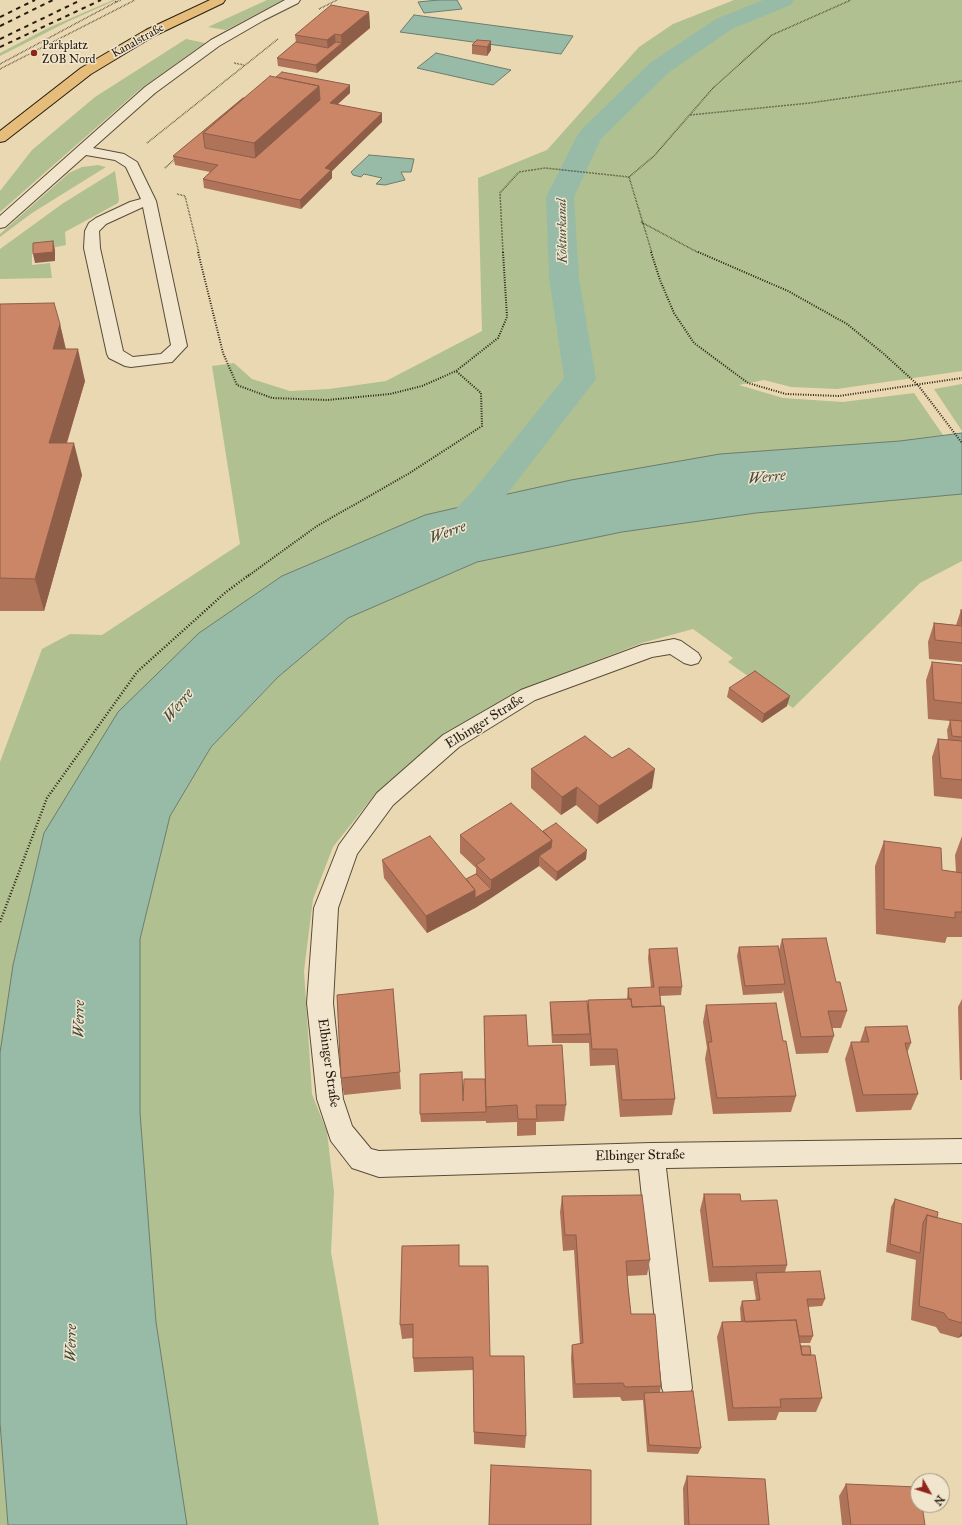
<!DOCTYPE html>
<meta charset="utf-8">
<style>
body{margin:0}
#map{position:relative;width:962px;height:1525px;overflow:hidden;background:#ead8b2;font-family:"IM FELL Great Primer",serif}
canvas{display:block}
.north{position:absolute;left:910px;top:1473px;width:40px;height:40px;box-sizing:border-box;background:#f1e6cd;border:1px solid #a09682;border-radius:50%;rotate:129deg;font-size:11px;font-weight:700;line-height:16px;text-align:center;color:#271d11}
.north::after{content:'';display:block;margin:auto;width:14px;height:18px;background:#8f2418;clip-path:polygon(50% 0,100% 100%,50% 72%,0 100%)}
</style>
<div id="map">
<canvas width="962" height="1525"></canvas>
<div class="north">N</div>
</div>
<script>
const ctx = document.querySelector('canvas').getContext('2d');
ctx.lineJoin = 'round';
function fillPath(path, color) { ctx.fillStyle = color; ctx.fill(path, 'evenodd'); }
const shape = rows => new Path2D(rows.map(r => 'M' + r).join(''));
function trace(path, color, width, dash) { ctx.strokeStyle = color; ctx.lineWidth = width; ctx.lineCap = dash ? 'butt' : 'round'; ctx.setLineDash(dash || []); ctx.stroke(path); }
function label(font, color, halo, rows, align = 'center') {
  ctx.font = font + ' "IM FELL Great Primer",serif'; ctx.lineWidth = 3; ctx.setLineDash([]); ctx.textBaseline = 'middle'; ctx.strokeStyle = halo; ctx.fillStyle = color; for (const [text, x, y, turn = 0] of rows) {
    ctx.save(); ctx.translate(x, y); ctx.rotate((+turn || 0) * Math.PI / 180); ctx.textAlign = isNaN(turn) ? turn : align; if (halo) ctx.strokeText(text, 0, 0); ctx.fillText(text, 0, 0); ctx.restore();
  }
}
const green = shape([
 [113,0,116,0,67,22,0,56,0,53,48,28],
 [267,0,283,0,226,30,208,27],
 [734,0,962,0,962,371,837,389,791,387,764,380,739,385,783,398,843,402,914,393,943,435,900,441,720,454,425,515,282,576,199,633,44,833,13,965,0,1053,0,762,42,649,70,634,102,635,240,544,212,366,234,363,252,379,290,391,329,389,386,381,482,331,478,178,547,150,639,47,673,24],
 [186,39,205,43,139,90,0,212,0,191,32,150,95,97],
 [98,165,106,167,32,213,0,237,0,234,69,173,82,167],
 [115,171,119,199,118,203,65,232,66,245,32,252,32,265,50,263,52,278,0,279,0,249,62,204],
 [962,384,962,431,934,389],
 [962,494,962,561,920,583,793,708,728,662,733,658,693,629,642,643,523,689,445,734,376,793,333,847,313,899,304,971,311,1078,312,1094,327,1132,334,1192,331,1252,379,1525,187,1525,156,1322,140,1113,140,939,170,816,211,747,278,677,348,618,477,562,622,532,756,513],
 [0,1423,8,1525,0,1525]
]);
const water = shape([
 [438,0,457,0,462,9,424,13,418,2,438,0],
 [414,15,573,36,561,54,400,32,414,15],
 [436,53,511,70,493,85,417,68,436,53],
 [369,155,414,159,411,172,401,172,405,180,385,185,376,184,382,178,364,174,361,177,353,175,351,172,369,155],
 [962,433,962,494,756,513,622,532,477,562,348,618,278,677,211,747,170,816,140,939,140,1113,156,1322,187,1525,8,1525,0,1423,0,1053,13,965,44,833,118,712,199,633,282,576,425,515,477,503,485,499,571,480,720,454,900,441,962,433]
]);
const canal = shape([
 [763,0,794,0,791,5,732,29,668,73,601,139,574,197,579,278,596,379,497,507,472,535,459,538,446,535,441,527,446,519,473,491,564,378,549,278,546,197,577,136,581,130,650,63,716,19,763,0]
]);
const pathFar2 = shape([
 [116,2,121,0],
 [319,9,337,0],
 [234,63,244,65],
 [0,64,116,2,115,1],
 [0,69,135,0],
 [690,115,810,103,962,81],
 [147,143,278,39],
 [165,168,176,158],
 [629,177,652,253],
 [177,194,185,196,199,253],
 [641,222,699,253],
 [503,253,500,193,519,172,545,168,629,177,654,156,713,88,772,35,851,0]
]);
const pathFar1 = shape([
 [198,252,223,353,237,385,272,398,327,400,390,394,422,386,456,371,498,338,507,317,503,252],
 [651,252,660,280,674,313,694,343,748,383,786,394,839,396,962,378],
 [698,252,788,291,847,324,884,354,918,385,962,443],
 [248,576,317,526,408,474,482,426,481,393,456,371]
]);
const path = shape([
 [0,922,47,798,137,672,226,592,249,575]
]);
const minor = shape([
 [285,0,300,0,298,3,264,20,219,46,155,93,93,148,124,154,137,162,156,201,187,346,172,362,131,367,125,366,109,358,107,354,84,248,85,231,89,223,96,218,130,202,141,199,126,167,115,160,86,155,5,227,0,228,0,216,145,87,211,40,285,0],
 [143,207,171,345,161,354,133,357,123,351,100,248,99,231,106,224,143,207],
 [674,639,681,641,698,653,701,658,698,663,691,665,684,663,670,654,652,657,535,700,459,747,393,805,357,854,338,908,333,1003,343,1099,352,1126,371,1149,379,1151,651,1143,962,1139,962,1163,666,1168,692,1388,688,1399,677,1403,666,1399,662,1388,639,1169,379,1177,352,1168,331,1141,317,1099,307,1003,314,908,339,845,377,793,443,735,521,690,642,645,674,639]
]);
const major = shape([
 [210,0,225,0,223,3,154,36,91,74,5,141,0,142,0,131,81,68,146,30,210,0]
]);
const rail = shape([
 [0,17,35,0],
 [0,26,53,0],
 [0,39,81,0],
 [0,47,101,0]
]);
const wall = shape([
 [369,12,370,28,317,73,278,66,277,58,296,42,295,35],
 [477,40,491,50,487,56,472,54,472,45],
 [350,93,338,104,382,122,332,171,332,178,301,209,204,188,203,179,210,172,175,165,173,156,243,98],
 [0,304,60,324,66,349,85,381,67,443,82,475,44,611,0,611],
 [961,610,962,610,962,662,929,659,928,642,934,623,956,625],
 [932,662,962,665,962,799,934,796,932,757,938,739,948,740,947,730,950,721,928,719,926,680],
 [729,688,787,706,762,723,727,697],
 [612,758,652,788,597,824,576,805,561,815,531,788,531,769],
 [543,831,586,859,556,881,539,866,491,898,475,908,427,933,384,878,382,860,466,879,476,874,476,868,460,853,460,835],
 [962,836,962,937,947,937,945,943,876,934,875,866,884,841,942,870,956,872,955,855],
 [782,939,836,982,847,1011,841,1028,832,1028,834,1036,828,1053,796,1054,783,990,782,993,743,995,737,956,739,947,779,950],
 [649,949,682,987,681,995,660,996,675,1099,672,1115,620,1117,615,1065,590,1066,589,1043,552,1043,550,1011,550,1002,588,1009,588,1000,627,999,628,988,651,988,648,958],
 [393,989,401,1089,344,1095,341,1078],
 [962,999,962,1080,960,1080,958,1007],
 [706,1005,783,1041,796,1096,791,1112,713,1114,705,1059,707,1048,703,1022],
 [484,1016,528,1046,566,1105,564,1121,536,1122,536,1135,517,1136,517,1122,486,1123,486,1121,421,1122,420,1114,463,1101,485,1079],
 [865,1027,911,1043,907,1053,918,1094,911,1110,856,1112,845,1059,851,1042,860,1042],
 [704,1194,741,1201,787,1265,785,1272,825,1299,822,1306,808,1307,813,1336,810,1343,800,1343,801,1346,811,1355,822,1398,816,1412,779,1412,776,1420,728,1421,717,1337,722,1322,741,1322,740,1308,742,1301,756,1300,753,1281,709,1282,700,1210],
 [562,1196,650,1260,647,1275,627,1276,631,1314,661,1386,660,1392,701,1448,698,1454,647,1452,643,1400,622,1401,620,1397,573,1398,571,1358,572,1345,580,1344,574,1250,563,1251,560,1212],
 [895,1199,937,1218,962,1224,962,1336,958,1338,940,1333,936,1327,911,1320,916,1259,916,1260,886,1252,891,1207],
 [459,1266,490,1356,526,1436,525,1448,474,1444,473,1370,414,1372,413,1358,413,1338,402,1339,400,1325],
 [687,1476,769,1525,684,1525,683,1488],
 [846,1484,925,1525,842,1525,839,1496]
]);
const shadedWall = shape([
 [369,12,370,28,342,51,341,35],
 [335,34,336,48,342,43,342,51,317,73,316,65,328,54,327,40],
 [491,41,491,50,487,56,487,47],
 [350,85,350,93,330,111,330,103],
 [319,86,320,109,256,167,254,143],
 [382,113,382,122,332,171,332,178,301,209,300,200,325,168],
 [53,241,55,250,55,261,35,263,33,254],
 [60,324,67,356,53,349],
 [78,349,85,381,57,475,49,443],
 [74,443,82,475,44,611,35,579],
 [790,696,787,706,762,723,764,714],
 [655,769,652,788,597,824,599,806],
 [577,787,576,805,561,815,562,797],
 [552,840,550,858,539,856,539,866,491,898,491,880],
 [587,850,586,859,556,881,557,872],
 [491,889,491,898,475,908,427,933,426,916,475,890],
 [962,1332,962,1336,958,1338]
]);
const building = shape([
 [331,5,369,12,341,35,335,34,327,40,295,35,331,5],
 [477,40,491,41,487,47,472,45,477,40],
 [296,42,328,48,336,42,342,43,316,65,277,58,296,42],
 [282,72,350,85,330,103,382,113,325,168,331,170,300,200,203,179,218,165,173,156,243,98,244,98,203,133,205,148,255,158,320,100,319,86,276,77,282,72],
 [270,76,319,86,254,143,203,133,270,76],
 [53,241,53,252,33,254,33,243,53,241],
 [54,303,60,324,53,349,78,349,49,443,74,443,35,579,0,578,0,304,54,303],
 [961,610,962,610,962,625,961,610],
 [934,623,962,626,962,643,935,640,934,623],
 [932,662,962,665,962,703,934,700,932,662],
 [755,671,790,696,764,714,729,688,755,671],
 [950,720,962,721,962,737,952,736,950,720],
 [585,736,612,758,629,748,655,769,599,806,577,787,562,797,531,769,585,736],
 [938,739,962,741,962,780,941,778,938,739],
 [511,803,552,840,491,880,476,865,485,859,460,835,511,803],
 [556,823,587,850,557,872,539,856,551,848,552,840,543,831,556,823],
 [430,836,475,890,426,916,382,860,430,836],
 [884,841,941,848,942,870,962,873,962,912,955,912,955,918,884,909,884,841],
 [476,874,491,889,475,898,475,890,466,879,476,874],
 [826,938,836,982,840,982,847,1011,828,1011,834,1036,801,1037,782,939,826,938],
 [778,946,785,984,745,986,739,947,778,946],
 [677,948,682,987,659,987,661,1006,632,1007,631,999,629,999,628,988,654,987,649,949,677,948],
 [393,989,400,1072,341,1078,337,995,393,989],
 [631,999,632,1007,664,1006,675,1099,622,1100,617,1049,592,1049,588,1000,631,999],
 [587,1001,590,1034,553,1035,550,1002,587,1001],
 [776,1003,783,1041,786,1041,796,1096,717,1098,708,1042,712,1042,706,1005,776,1003],
 [526,1015,528,1046,562,1045,566,1105,536,1105,537,1119,518,1119,517,1105,486,1107,484,1016,526,1015],
 [907,1026,911,1043,905,1043,918,1094,863,1095,851,1042,869,1042,865,1027,907,1026],
 [462,1072,463,1101,464,1079,485,1079,486,1112,420,1114,420,1074,462,1072],
 [704,1194,740,1194,741,1201,777,1200,787,1265,713,1267,704,1194],
 [642,1195,650,1260,626,1261,628,1287,631,1314,655,1314,661,1386,625,1387,623,1383,575,1384,572,1345,583,1343,576,1235,565,1235,562,1196,642,1195],
 [895,1199,938,1212,937,1218,927,1215,923,1223,920,1253,890,1244,895,1199],
 [927,1215,962,1224,962,1323,948,1319,944,1313,919,1306,927,1215],
 [459,1245,459,1266,488,1266,490,1356,524,1356,526,1436,474,1432,473,1357,413,1358,413,1324,400,1325,402,1246,459,1245],
 [820,1271,825,1299,807,1299,813,1336,799,1336,796,1320,745,1322,742,1301,760,1300,756,1273,820,1271],
 [796,1320,802,1355,815,1355,822,1398,780,1399,781,1407,733,1408,722,1322,796,1320],
 [801,1346,810,1346,811,1355,802,1355,801,1346],
 [693,1391,701,1448,649,1445,644,1393,693,1391],
 [491,1465,591,1470,591,1525,489,1525,491,1465],
 [687,1476,765,1479,769,1525,689,1525,687,1476],
 [846,1484,918,1487,918,1505,922,1505,925,1525,851,1525,846,1484]
]);
const markers = [
 [34,53,4,"#8f2418"]
];
const farStreetnames = [
 ["Kanalstraße",138,41,-29]
];
const farPoinames = [
 ["Parkplatz",42,46],
 ["ZOB Nord",42,60]
];
const farWaternames = [
 ["Kokturkanal",563,231,-91]
];
const streetNames = [
 ["Elbinger Straße",485,722,-32],
 ["Elbinger Straße",328,1063,82],
 ["Elbinger Straße",640,1156,-1]
];
const waterNames = [
 ["Werre",767,478,-6],
 ["Werre",448,533,-20],
 ["Werre",179,706,-51],
 ["Werre",80,1019,-89],
 ["Werre",72,1343,-89]
];
fillPath(green, '#b1c090');
fillPath(water, '#98bba8');
trace(water, '#6b7c6c', 1);
fillPath(canal, '#98bba8');
trace(minor, '#584c39', 2);
trace(major, '#271d11', 2);
trace(pathFar2, '#271d11', 1.5, [0.5, 1]);
trace(pathFar1, '#271d11', 2, [1, 1.5]);
trace(path, '#271d11', 2.5, [1, 2]);
fillPath(minor, '#f1e6cd');
fillPath(major, '#e5bc79');
trace(rail, '#271d11', 2, [4.5, 4.5]);
fillPath(wall, '#af7359');
fillPath(shadedWall, '#8e5e49');
fillPath(building, '#cb8668');
trace(building, '#8e5e49', 1);
for (const [x, y, r, color] of markers) { const dot = new Path2D(); dot.arc(x, y, r, 0, 2 * Math.PI); ctx.fillStyle = color; ctx.fill(dot); trace(dot, '#f1e6cd', 1.5); }
label('12px', '#271d11', '#f1e6cd', farStreetnames);
label('12px', '#271d11', '#f1e6cd', farPoinames, 'left');
label('italic 13px', '#494c3e', '#f1e6cd', farWaternames);
label('14px', '#271d11', '#f1e6cd', streetNames);
label('italic 15px', '#494c3e', '#f1e6cd', waterNames);
</script>
